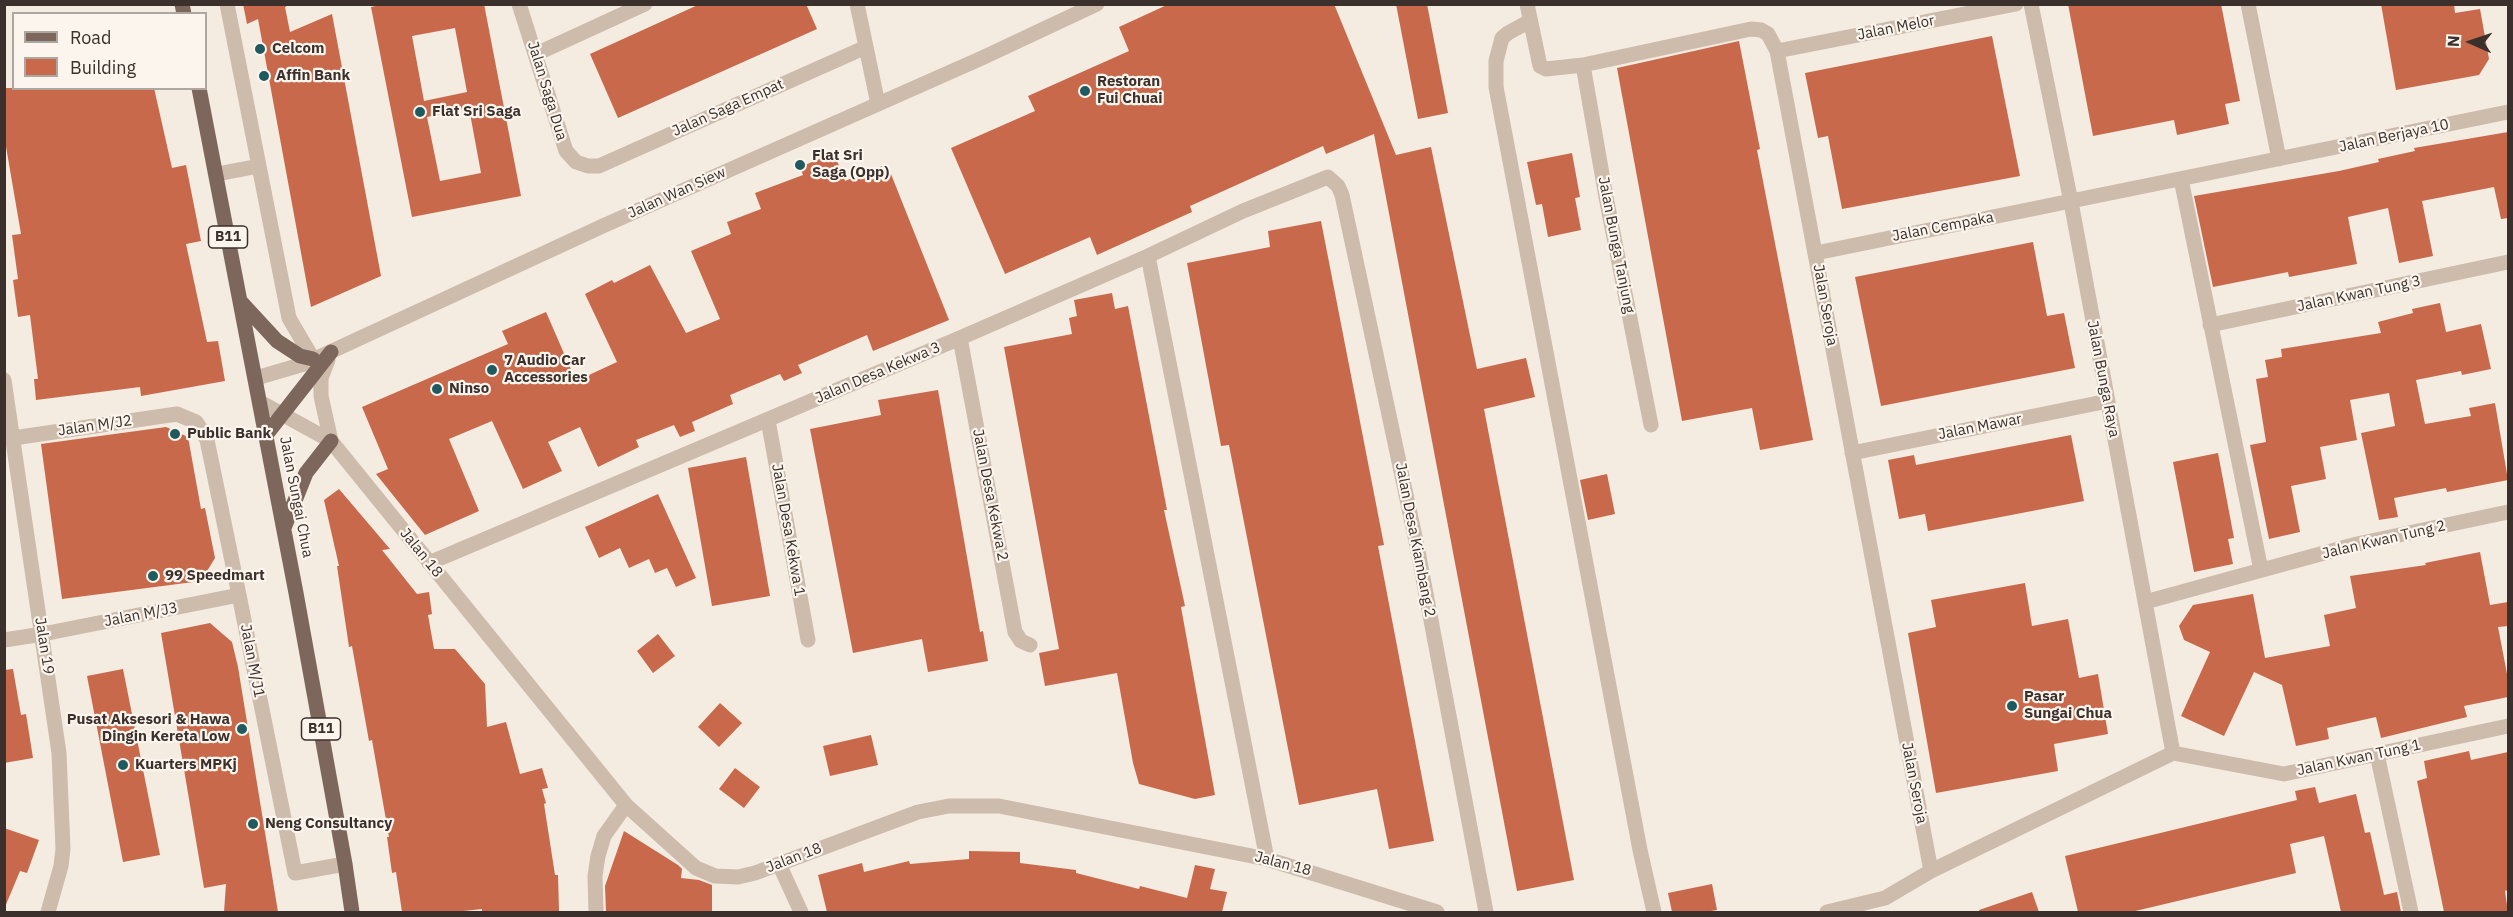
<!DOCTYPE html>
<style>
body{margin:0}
#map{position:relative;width:2513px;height:917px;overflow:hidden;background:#f4ebe1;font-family:"IBM Plex Sans",sans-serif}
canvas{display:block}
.frame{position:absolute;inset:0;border:6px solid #3b302b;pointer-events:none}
.legend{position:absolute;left:12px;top:12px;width:195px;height:78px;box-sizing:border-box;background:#fbf5ee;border:2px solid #aea6a0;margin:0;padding:8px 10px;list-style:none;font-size:18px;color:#3b302b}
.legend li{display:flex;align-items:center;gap:12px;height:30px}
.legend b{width:30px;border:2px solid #aea6a0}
.north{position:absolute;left:2441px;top:12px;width:60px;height:60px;-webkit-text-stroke:4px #fbf5ee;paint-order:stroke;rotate:273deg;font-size:16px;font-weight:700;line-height:24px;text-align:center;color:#3b302b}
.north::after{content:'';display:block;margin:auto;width:21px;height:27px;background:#3b302b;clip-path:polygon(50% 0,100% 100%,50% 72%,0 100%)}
</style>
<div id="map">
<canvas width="2513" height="917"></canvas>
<div class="frame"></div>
<ul class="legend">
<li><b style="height:8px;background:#7d675c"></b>Road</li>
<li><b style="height:16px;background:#c8694b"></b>Building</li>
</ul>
<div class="north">N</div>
</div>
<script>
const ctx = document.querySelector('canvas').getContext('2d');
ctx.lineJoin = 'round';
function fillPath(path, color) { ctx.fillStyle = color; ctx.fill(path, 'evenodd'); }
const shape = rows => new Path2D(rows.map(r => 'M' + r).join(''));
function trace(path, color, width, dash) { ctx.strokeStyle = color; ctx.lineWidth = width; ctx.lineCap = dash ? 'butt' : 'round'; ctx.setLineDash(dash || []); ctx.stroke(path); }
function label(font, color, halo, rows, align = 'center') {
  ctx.font = font + ' "IBM Plex Sans",sans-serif'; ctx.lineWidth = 4.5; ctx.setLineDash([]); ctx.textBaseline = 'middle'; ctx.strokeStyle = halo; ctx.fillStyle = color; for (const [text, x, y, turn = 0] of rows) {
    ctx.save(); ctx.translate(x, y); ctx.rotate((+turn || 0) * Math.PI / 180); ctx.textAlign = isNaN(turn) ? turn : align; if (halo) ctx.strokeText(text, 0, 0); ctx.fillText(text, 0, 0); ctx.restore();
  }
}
const building = shape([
 [243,4,291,4,285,7,290,32,332,14,381,276,311,307,258,19,247,24],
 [385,4,484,4,521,196,412,217,371,7],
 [455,28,467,92,424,101,412,36],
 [469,108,481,173,440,181,427,117],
 [700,4,806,4,817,29,618,118,590,54],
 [1169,4,1334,4,1396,155,1431,147,1477,369,1526,358,1535,397,1484,409,1574,880,1517,891,1374,134,1326,154,1323,146,1190,206,1192,212,1097,255,1090,237,1005,274,951,148,1035,111,1028,96,1129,51,1119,27],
 [1396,4,1427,4,1448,113,1418,119],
 [2068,4,2221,4,2240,101,2225,104,2229,124,2177,135,2174,120,2093,136],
 [2381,4,2454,4,2455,13,2480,9,2489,59,2479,75,2396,90],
 [1992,36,2020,176,1842,209,1828,136,1818,138,1805,73],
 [1739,41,1760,149,1757,150,1813,440,1760,450,1752,408,1682,421,1617,68],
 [4,88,154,88,172,168,186,165,201,241,186,244,207,342,218,341,225,381,141,396,140,387,36,400,34,379,38,379,30,315,18,317,13,280,18,279,12,235,21,234,4,135],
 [2508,132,2508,218,2501,219,2494,187,2422,201,2433,256,2399,263,2388,208,2348,217,2357,264,2289,277,2288,272,2213,287,2194,196,2339,171,2379,162,2378,159,2415,151,2414,148],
 [834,153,845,181,887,164,949,320,873,351,867,335,798,365,802,373,784,381,780,374,730,395,733,404,692,422,695,431,680,437,674,425,636,440,639,447,598,467,580,427,548,442,562,471,523,489,492,421,449,439,479,511,425,535,376,474,388,469,362,407,508,344,502,331,546,312,576,381,617,362,585,294,612,280,614,283,650,265,686,333,720,319,691,251,731,234,727,222,761,209,755,193,803,175,800,167],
 [1572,153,1580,197,1575,198,1581,230,1548,237,1542,204,1536,205,1527,162],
 [1321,221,1384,545,1378,546,1434,841,1389,849,1377,789,1299,805,1229,445,1221,446,1187,263,1270,247,1268,231],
 [2033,242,2047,316,2064,313,2075,368,1881,406,1855,277],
 [1112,293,1115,309,1128,306,1167,510,1164,510,1185,606,1181,607,1215,795,1195,799,1139,784,1133,763,1117,673,1045,686,1039,653,1059,649,1004,347,1072,334,1069,318,1077,316,1074,300],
 [2440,303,2446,332,2481,324,2491,369,2462,375,2461,371,2416,380,2425,424,2471,416,2469,408,2495,403,2508,480,2447,492,2446,488,2394,498,2398,517,2379,520,2361,433,2395,426,2389,393,2350,400,2357,440,2320,447,2326,479,2291,486,2300,532,2269,539,2250,445,2266,442,2256,379,2268,377,2265,360,2282,357,2281,349,2381,333,2378,322,2413,313,2412,309],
 [938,390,980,632,983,631,988,661,928,672,922,639,853,653,810,429,881,415,878,400],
 [166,427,188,437,201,509,205,508,215,558,201,581,62,599,41,444],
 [2071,435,2084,501,1928,531,1925,514,1899,519,1888,460,1914,455,1916,465],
 [2218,453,2234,538,2228,539,2233,564,2194,572,2173,462],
 [746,457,770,596,712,606,688,468],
 [1607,474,1615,514,1588,520,1580,480],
 [339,489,390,549,382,550,417,594,429,592,432,614,428,615,434,649,455,649,485,684,487,727,506,722,520,774,542,768,548,788,542,789,546,803,544,804,555,875,558,875,559,911,482,912,482,909,454,912,402,912,396,872,392,873,387,837,389,837,372,740,369,741,352,646,349,647,337,566,339,566,324,500],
 [658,494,696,578,676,587,667,568,655,573,649,559,629,568,620,548,599,558,585,527],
 [2480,552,2490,605,2508,602,2508,626,2498,627,2508,679,2508,697,2464,706,2467,717,2381,738,2376,717,2327,728,2329,739,2296,746,2282,685,2254,672,2224,736,2181,716,2210,652,2184,640,2179,626,2193,605,2253,594,2265,658,2330,646,2324,615,2356,608,2350,576,2426,565,2425,563],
 [2025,583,2032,626,2068,619,2079,678,2098,674,2108,734,2054,744,2058,771,1936,793,1908,633,1936,627,1931,600],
 [210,623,232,642,238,667,278,912,224,912,226,884,204,888,161,633],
 [658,634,675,656,653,673,637,651],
 [13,669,21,715,26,714,33,758,4,763,4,670],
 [123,669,160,855,123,862,87,676],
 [720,703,742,723,719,747,698,727],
 [871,735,878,765,830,776,823,746],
 [2469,751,2471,760,2508,752,2508,890,2505,891,2508,912,2444,912,2417,781,2427,778,2424,761],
 [735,768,760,787,744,808,719,789],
 [2315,787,2319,803,2356,794,2365,833,2370,832,2384,895,2397,892,2401,912,2341,912,2324,836,2290,844,2296,873,2131,912,2078,912,2065,856,2297,800,2295,791],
 [4,828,39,840,27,873,20,871,5,907],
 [624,831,678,865,682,869,681,878,699,880,712,885,712,912,606,912,605,886],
 [969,851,1020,852,1020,863,1076,870,1076,873,1139,889,1140,886,1187,898,1195,865,1215,869,1210,889,1227,892,1222,912,827,912,818,875,862,863,864,872,909,861,910,864,969,859],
 [1712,884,1717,910,1705,912,1672,912,1668,893],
 [2032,892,2039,912,1979,912,1979,910]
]);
const minor = shape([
 [227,4,289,318,313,359],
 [519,4,566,151,576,162,588,166,599,166,866,47],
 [857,4,878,104],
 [1527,4,1540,66,1546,69,1583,65,1751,29,1761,30,1768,34,1777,51,1931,871],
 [2031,4,2071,202,2173,753],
 [2248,4,2279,159],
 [1530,21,1508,33,1502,38,1496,61,1496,87,1640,850,1654,912],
 [1777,51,2016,4],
 [536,54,645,4],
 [1583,65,1606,197,1651,425],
 [217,174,259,166],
 [2181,179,2261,570],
 [1816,253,2508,112],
 [1148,256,1267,859],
 [2210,325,2508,262],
 [960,338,1015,632,1021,641,1030,645],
 [328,360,321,378,321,396,331,441],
 [4,380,59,753,63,849,61,866,48,912],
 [260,402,331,441,626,805,696,868,715,876,738,877,755,873,918,812,949,806,999,806,1267,859,1437,912],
 [768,420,808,640],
 [13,438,177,414,196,422,202,431,207,440,239,595,295,873,345,864],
 [1852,453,2108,401],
 [429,563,960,338,1148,256,1243,211,1328,177,1338,186,1342,195,1417,546,1486,912],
 [2145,602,2357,544,2508,512],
 [4,640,43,634,239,595],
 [2173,753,2284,774,2508,726],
 [2377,754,2411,912],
 [779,864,801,912],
 [596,912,595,876,598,856,604,836,626,805],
 [1827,912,1885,898,1931,871,2173,753]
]);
const tertiary = shape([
 [256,378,304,364,605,225,982,58,1097,4]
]);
const primary = shape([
 [182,4,184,14],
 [199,88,296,593,345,864,352,912],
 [241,302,277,341,300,356,313,359],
 [266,435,331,352],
 [284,528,306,473,331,441]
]);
const markers = [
 [260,49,6,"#1f5a5e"],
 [264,76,6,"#1f5a5e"],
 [1085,91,6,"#1f5a5e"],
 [420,112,6,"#1f5a5e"],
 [800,165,6,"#1f5a5e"],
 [492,370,6,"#1f5a5e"],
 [437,389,6,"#1f5a5e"],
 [175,434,6,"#1f5a5e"],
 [153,576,6,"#1f5a5e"],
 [2012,706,6,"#1f5a5e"],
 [242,729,6,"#1f5a5e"],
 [123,765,6,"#1f5a5e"],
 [253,824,6,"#1f5a5e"]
];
const shields = [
 [228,237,39],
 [321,729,39]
];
const shieldNames = [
 ["B11",228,237],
 ["B11",321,729]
];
const streetNames = [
 ["Jalan Melor",1896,28,-11],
 ["Jalan Saga Dua",547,91,73],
 ["Jalan Saga Empat",728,108,-24],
 ["Jalan Berjaya 10",2394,136,-12],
 ["Jalan Wan Siew",677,193,-24],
 ["Jalan Cempaka",1943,227,-11],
 ["Jalan Bunga Tanjung",1616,245,79],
 ["Jalan Kwan Tung 3",2359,294,-12],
 ["Jalan Seroja",1825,305,80],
 ["Jalan Desa Kekwa 3",878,373,-23],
 ["Jalan Bunga Raya",2103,379,79],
 ["Jalan M/J2",95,426,-8],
 ["Jalan Mawar",1980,427,-11],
 ["Jalan Desa Kekwa 2",990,495,79],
 ["Jalan Sungai Chua",296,497,79],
 ["Jalan Desa Kekwa 1",788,530,80],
 ["Jalan Desa Kiambang 2",1415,540,79],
 ["Jalan Kwan Tung 2",2384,540,-13],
 ["Jalan 18",421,553,51],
 ["Jalan M/J3",141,615,-11],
 ["Jalan 19",44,646,81],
 ["Jalan M/J1",252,661,79],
 ["Jalan Kwan Tung 1",2359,758,-12],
 ["Jalan Seroja",1914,783,79],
 ["Jalan 18",794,858,-21],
 ["Jalan 18",1283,864,15]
];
const poiNames = [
 ["Celcom",272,49],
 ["Affin Bank",276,76],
 ["Restoran",1097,82],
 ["Fui Chuai",1097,99],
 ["Flat Sri Saga",432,112],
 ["Flat Sri",812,156],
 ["Saga (Opp)",812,173],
 ["7 Audio Car",504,361],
 ["Accessories",504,378],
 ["Ninso",449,389],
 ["Public Bank",187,434],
 ["99 Speedmart",165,576],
 ["Pasar",2024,697],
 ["Sungai Chua",2024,714],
 ["Pusat Aksesori & Hawa",230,720,"right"],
 ["Dingin Kereta Low",230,737,"right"],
 ["Kuarters MPKj",135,765],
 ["Neng Consultancy",265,824]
];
fillPath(building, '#c8694b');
trace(minor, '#cdbbac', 15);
trace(tertiary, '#cdbbac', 15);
trace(primary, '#7d675c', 15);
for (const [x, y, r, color] of markers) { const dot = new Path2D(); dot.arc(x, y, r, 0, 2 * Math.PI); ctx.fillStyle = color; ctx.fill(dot); trace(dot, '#fbf5ee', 2); }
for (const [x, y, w] of shields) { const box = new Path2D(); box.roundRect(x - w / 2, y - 11, w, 22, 4.5); ctx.fillStyle = '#fbf5ee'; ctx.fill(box); trace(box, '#3b302b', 1.5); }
label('bold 14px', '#3b302b', null, shieldNames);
label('15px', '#3b302b', '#fbf5ee', streetNames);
label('bold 15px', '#3b302b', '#fbf5ee', poiNames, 'left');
</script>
